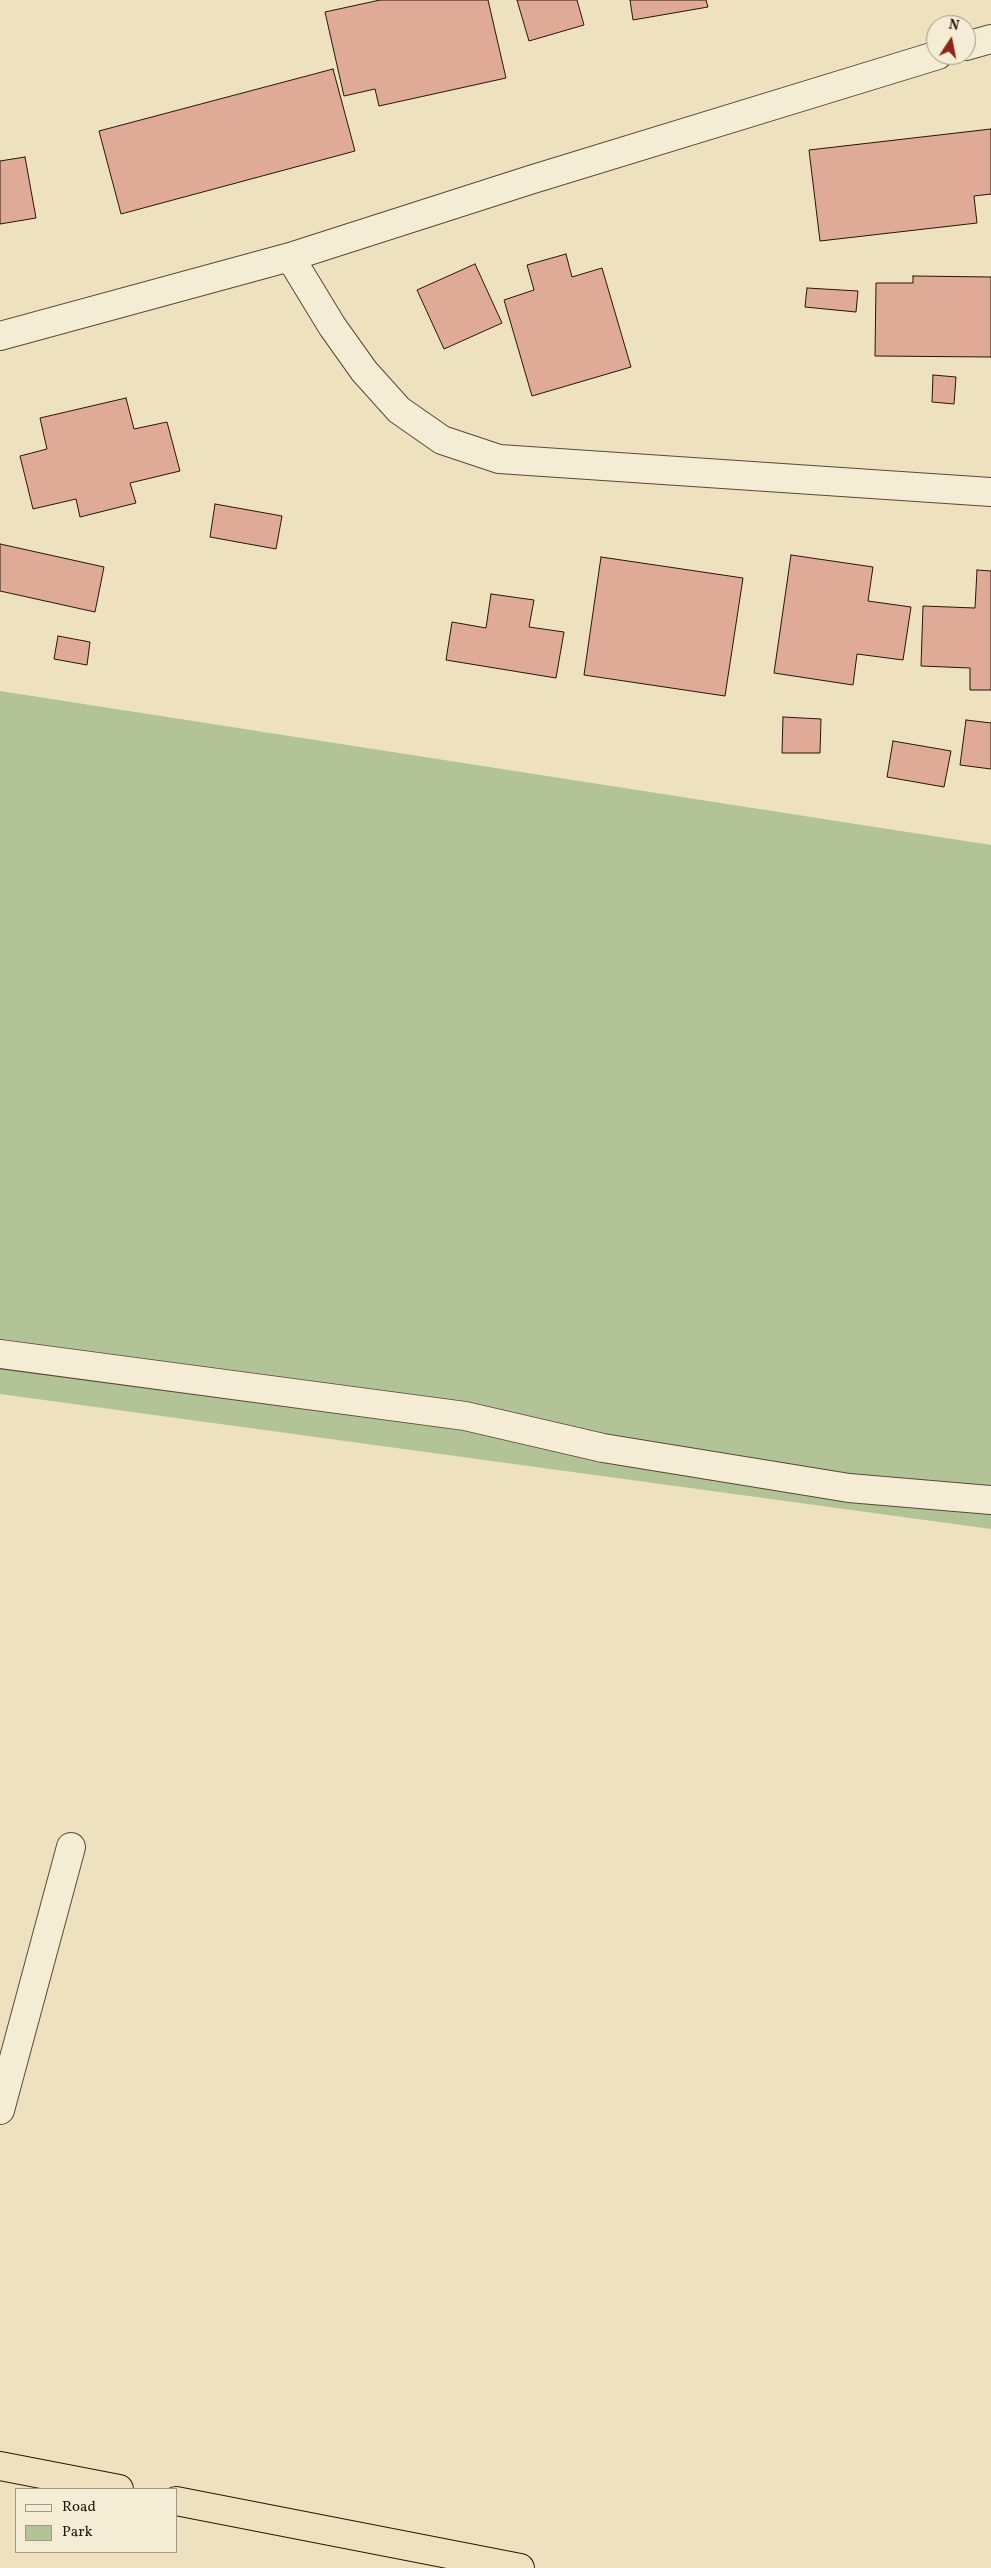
<!DOCTYPE html>
<style>
body{margin:0}
#map{position:relative;width:991px;height:2568px;overflow:hidden;background:#eee2be;font-family:Vollkorn,serif}
canvas{display:block}
.legend{position:absolute;left:15px;top:2488px;width:162px;height:65px;box-sizing:border-box;background:#f4ecd5;border:1px solid #a29684;margin:0;padding:6px 9px;list-style:none;font-size:15px;color:#27150b}
.legend li{display:flex;align-items:center;gap:10px;height:25px}
.legend b{width:25px;border:1px solid #a29684}
.north{position:absolute;left:926px;top:15px;width:50px;height:50px;box-sizing:border-box;background:#f4ecd5;border:1px solid #a29684;border-radius:50%;rotate:11deg;font-size:14px;font-weight:700;line-height:20px;text-align:center;color:#27150b}
.north::after{content:'';display:block;margin:auto;width:18px;height:22px;background:#8f2418;clip-path:polygon(50% 0,100% 100%,50% 72%,0 100%)}
</style>
<div id="map">
<canvas width="991" height="2568"></canvas>
<ul class="legend">
<li><b style="height:6px;background:#f4ecd5"></b>Road</li>
<li><b style="height:14px;background:#b2c496"></b>Park</li>
</ul>
<div class="north">N</div>
</div>
<script>
const ctx = document.querySelector('canvas').getContext('2d');
ctx.lineJoin = 'round';
function fillPath(path, color) { ctx.fillStyle = color; ctx.fill(path, 'evenodd'); }
const shape = rows => new Path2D(rows.map(r => 'M' + r).join(''));
function trace(path, color, width, dash) { ctx.strokeStyle = color; ctx.lineWidth = width; ctx.lineCap = dash ? 'butt' : 'round'; ctx.setLineDash(dash || []); ctx.stroke(path); }
const green = shape([
 [0,691,991,845,991,1529,0,1394]
]);
const building = shape([
 [380,0,488,0,506,78,379,106,375,89,344,96,325,12,380,0],
 [517,0,577,0,584,25,529,41,517,0],
 [630,0,706,0,708,7,633,20,630,0],
 [333,69,355,151,121,214,99,131,333,69],
 [991,129,991,194,974,196,977,223,820,241,809,150,991,129],
 [25,157,36,218,0,224,0,161,25,157],
 [566,254,572,277,602,268,631,367,532,396,504,300,534,290,527,265,566,254],
 [475,264,502,323,444,349,417,290,475,264],
 [913,276,991,277,991,357,875,356,876,283,913,283,913,276],
 [807,288,858,291,856,312,805,307,807,288],
 [933,375,956,377,954,404,932,402,933,375],
 [126,398,134,429,167,422,180,471,130,483,136,503,80,517,76,499,33,509,20,456,47,449,40,418,126,398],
 [215,504,282,516,276,549,210,537,215,504],
 [0,544,104,567,95,612,0,591,0,544],
 [791,555,873,567,868,601,911,607,903,660,857,654,853,685,774,673,791,555],
 [601,557,743,578,725,696,584,675,601,557],
 [977,570,991,571,991,690,970,690,970,668,921,666,923,606,975,608,977,570],
 [491,594,534,600,529,627,564,632,556,678,446,660,452,622,486,628,491,594],
 [58,636,90,642,87,665,54,659,58,636],
 [783,717,821,719,820,753,782,753,783,717],
 [966,720,991,723,991,769,960,765,966,720],
 [893,741,951,751,944,787,887,777,893,741]
]);
const minor = shape([
 [966,46,991,39],
 [290,257,332,326,364,371,399,410,442,440,499,459,991,492],
 [0,336,290,257,530,180,938,55],
 [0,1354,465,1416,603,1448,849,1488,991,1500],
 [0,2110,71,1847]
]);
const highway = shape([
 [0,2466,119,2489],
 [176,2501,520,2568]
]);
fillPath(green, '#b2c496');
fillPath(building, '#dfaa96');
trace(building, '#27150b', 1);
trace(minor, '#594838', 30);
trace(highway, '#27150b', 30);
trace(minor, '#f4ecd5', 28);
trace(highway, '#eee2be', 28);
</script>
